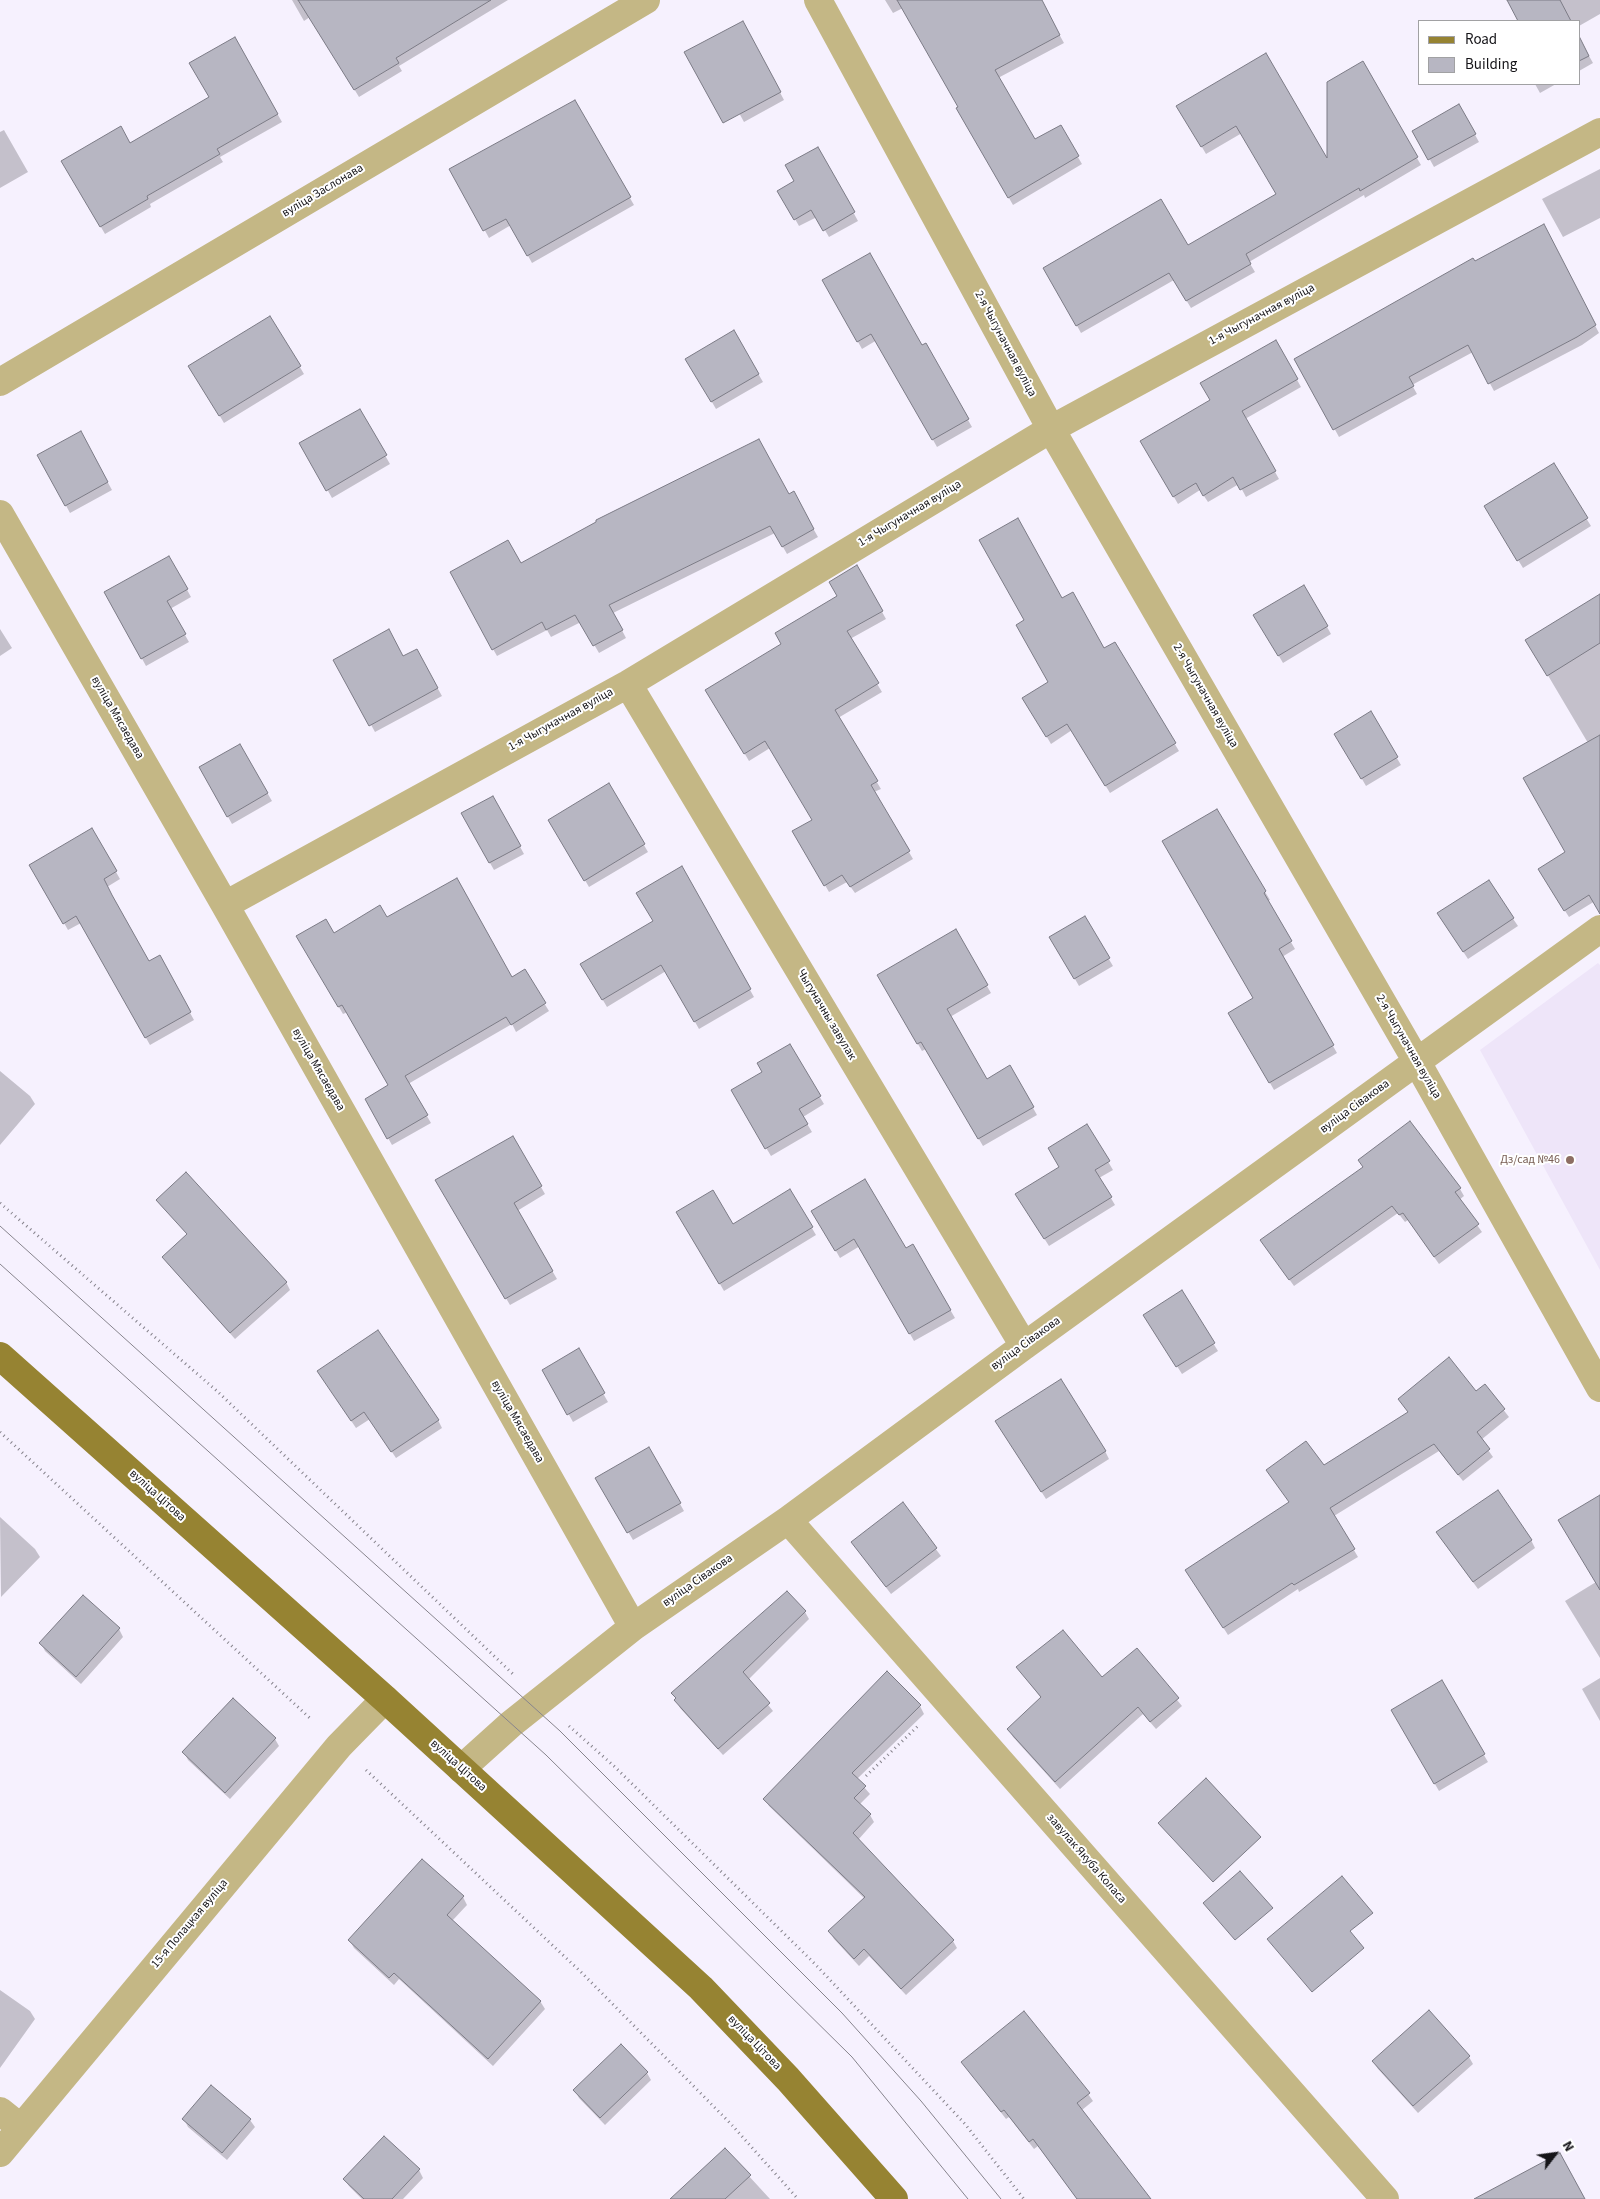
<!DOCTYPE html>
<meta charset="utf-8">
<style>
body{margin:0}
#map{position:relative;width:1600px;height:2199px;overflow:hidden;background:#f6f1fe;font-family:"Source Sans 3",sans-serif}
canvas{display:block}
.legend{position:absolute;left:1418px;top:20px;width:162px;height:65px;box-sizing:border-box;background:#fff;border:1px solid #a1a1a3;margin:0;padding:6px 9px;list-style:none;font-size:15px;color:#151418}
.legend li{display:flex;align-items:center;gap:10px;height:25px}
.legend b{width:25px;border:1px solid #a1a1a3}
.north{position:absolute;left:1530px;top:2129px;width:50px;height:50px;-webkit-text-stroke:4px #fff;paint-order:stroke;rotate:60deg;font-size:14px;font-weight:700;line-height:20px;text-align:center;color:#151418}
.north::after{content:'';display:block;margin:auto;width:18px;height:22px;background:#151418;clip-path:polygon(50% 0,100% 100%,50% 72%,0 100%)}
</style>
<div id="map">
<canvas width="1600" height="2199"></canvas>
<ul class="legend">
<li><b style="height:6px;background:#968332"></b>Road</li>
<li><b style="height:14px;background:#b7b6c2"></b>Building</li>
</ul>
<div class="north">N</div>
</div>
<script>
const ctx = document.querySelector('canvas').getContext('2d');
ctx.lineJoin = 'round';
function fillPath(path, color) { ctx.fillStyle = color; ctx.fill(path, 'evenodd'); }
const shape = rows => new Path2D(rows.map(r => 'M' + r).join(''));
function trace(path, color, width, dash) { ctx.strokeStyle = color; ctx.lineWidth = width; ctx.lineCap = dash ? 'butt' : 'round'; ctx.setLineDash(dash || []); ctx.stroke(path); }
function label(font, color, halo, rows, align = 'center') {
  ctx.font = font + ' "Source Sans 3",sans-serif'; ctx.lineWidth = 4; ctx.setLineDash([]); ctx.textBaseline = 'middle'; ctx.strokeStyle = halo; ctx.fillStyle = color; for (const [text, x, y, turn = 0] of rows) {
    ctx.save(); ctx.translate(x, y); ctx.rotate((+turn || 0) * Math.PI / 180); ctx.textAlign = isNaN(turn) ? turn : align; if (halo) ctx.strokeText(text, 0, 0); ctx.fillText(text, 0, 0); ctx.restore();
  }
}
const built = shape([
 [1598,963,1600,965,1600,1270,1480,1050]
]);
const shadow = shape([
 [292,0,508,0,399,66,402,71,359,97,310,17,304,21],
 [885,0,935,0,903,8,893,13],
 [1040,0,1064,43,998,78,1034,141,1060,127,1082,164,1013,205,957,108],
 [1508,0,1600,0,1600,14,1579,26,1579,21,1520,21],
 [747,30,784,100,744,122,701,44],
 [234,38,282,122,220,157,223,162,150,204,151,207,105,234,63,162,130,144,210,98],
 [1579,38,1593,63,1579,71],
 [1266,54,1328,163,1362,63,1421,165,1365,198,1364,195,1249,262,1255,272,1191,308,1174,280,1081,333,1045,268,1187,247,1277,195,1242,133,1206,154,1178,106],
 [1535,84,1556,84,1540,93],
 [574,102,634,205,532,263,511,225,489,238,451,169],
 [1459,106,1479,142,1434,167,1414,131],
 [4,130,28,172,0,188,0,132],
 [818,148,858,221,829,237,817,217,799,226,779,191,796,182],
 [1600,169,1600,218,1563,237,1542,199],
 [1547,234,1599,333,1582,345,1494,391,1473,352,1412,385,1417,394,1339,437,1296,359,1474,263],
 [823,280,922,347,925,345,972,427,937,447,877,340,862,349],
 [270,317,304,374,224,423,190,366],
 [734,332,763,382,716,409,687,359],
 [1276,342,1301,387,1245,419,1279,479,1246,497,1239,484,1208,502,1200,490,1178,504,1142,442,1211,400],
 [359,410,390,464,332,498,301,443],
 [80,432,112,490,70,513,39,455],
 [1553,465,1591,526,1523,568,1485,506],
 [793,493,818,537,787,554,775,533,613,613,626,638,599,653,581,622,551,637,547,630,497,656,493,649,521,565,598,522,789,495],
 [169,557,191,597,170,609,189,642,146,666,106,593],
 [857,567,886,619,850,639,882,692,838,718,881,789,874,792,913,859,855,893,847,882,829,892,794,832,813,820,770,748,749,761,707,690,783,645,838,597],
 [1304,586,1331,634,1283,663,1255,615],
 [1600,596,1600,813,1588,743,1527,640],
 [1062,600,1104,650,1114,643,1179,751,1110,793,1072,730,1051,744,1024,698,1050,683],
 [0,629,12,648,0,656],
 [416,650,442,696,375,732,335,660,403,658],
 [1370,713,1401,765,1366,786,1336,734],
 [240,746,272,801,232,824,201,768],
 [609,785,648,852,589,887,550,821],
 [493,797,524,854,494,870,462,814],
 [1216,810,1270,900,1267,901,1295,949,1282,957,1337,1053,1274,1090,1230,1013,1255,999],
 [92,830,120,879,107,887,149,962,159,957,194,1020,150,1045,81,923,68,930,31,865],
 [681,868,754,997,699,1029,666,971,607,1007,582,965,654,921],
 [1600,871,1600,898,1569,917,1543,877],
 [1488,882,1518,926,1468,959,1443,921],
 [387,918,512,979,524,971,549,1011,516,1032,512,1024,408,1084,431,1123,392,1145,366,1099,390,1085,348,1012,343,1014,297,936,333,934],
 [1084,918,1113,966,1079,986,1051,937],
 [955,931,991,993,950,1017,987,1080,1010,1067,1037,1115,983,1146,926,1049,922,1051,878,976],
 [789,1046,824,1104,803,1117,812,1132,771,1156,732,1091,764,1072],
 [0,1071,30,1096,35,1104,0,1145],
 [1410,1123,1460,1189,1464,1196,1459,1200,1482,1232,1439,1264,1408,1220,1405,1222,1398,1213,1294,1286,1266,1247,1364,1167],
 [1087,1126,1113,1170,1099,1178,1115,1205,1049,1246,1021,1202,1061,1168],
 [512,1137,545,1194,517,1211,557,1279,510,1305,437,1181],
 [790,1191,816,1235,724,1291,678,1212,732,1226],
 [158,1200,286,1282,290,1290,235,1339,168,1264,163,1257,188,1235],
 [813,1211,906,1250,913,1246,955,1318,914,1341,860,1246,840,1258],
 [1149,1322,1213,1343,1218,1351,1182,1374],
 [578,1350,608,1402,573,1422,544,1370],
 [323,1379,438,1420,442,1428,396,1458,370,1419,356,1428],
 [1485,1386,1509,1417,1481,1440,1493,1457,1463,1481,1439,1451,1334,1516,1358,1557,1299,1592,1298,1589,1228,1635,1191,1577,1290,1503,1324,1467,1409,1413,1399,1399,1476,1392],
 [1001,1428,1105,1451,1109,1459,1046,1499],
 [649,1449,684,1511,633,1540,597,1479],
 [1600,1497,1600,1658,1565,1601,1596,1582],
 [902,1504,941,1556,891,1594,857,1549],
 [0,1517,35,1549,40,1557,1,1597],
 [1437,1533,1531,1540,1535,1548,1478,1589],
 [805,1612,809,1619,748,1680,773,1711,723,1755,680,1708,673,1693],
 [119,1629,123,1637,81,1684,45,1651,41,1643],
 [1136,1650,1182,1706,1156,1729,1143,1714,1060,1789,1013,1737,1009,1730,1041,1698,1018,1668,1102,1679],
 [1600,1678,1600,1721,1582,1689],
 [1441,1682,1488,1762,1439,1791,1392,1710],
 [920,1706,924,1714,857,1779,870,1794,859,1805,870,1815,874,1822,858,1840,953,1941,957,1948,906,1995,869,1956,859,1966,834,1939,830,1932,865,1899,769,1806,765,1799],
 [275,1739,279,1746,230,1799,188,1760,184,1752],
 [463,1897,467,1905,452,1921,540,2001,545,2009,493,2066,399,1979,394,1985,354,1948,350,1941],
 [0,1990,30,2011,35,2019,0,2068],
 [1469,2057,1473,2064,1418,2113,1378,2069,1373,2061],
 [962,2062,1088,2094,1093,2101,1082,2110,1146,2199,1077,2199,1038,2146,1034,2149,1009,2117,1006,2119],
 [647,2073,651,2080,605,2125,579,2098,575,2090],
 [211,2087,250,2120,255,2127,227,2160,188,2127,184,2119],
 [725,2150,770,2199,698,2199],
 [419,2170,423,2178,403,2199,362,2199,349,2186,344,2179]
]);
const building = shape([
 [298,0,491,0,396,58,399,63,354,90,298,0],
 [897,0,1042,0,1060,35,995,70,1035,139,1061,125,1079,156,1008,198,956,108,958,107,897,0],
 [1507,0,1560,0,1571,21,1518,21,1507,0],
 [743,21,781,92,723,123,684,52,743,21],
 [1579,36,1589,56,1579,61,1579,36],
 [235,37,278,114,217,149,220,154,147,196,148,199,100,227,61,161,121,126,130,143,209,97,189,63,235,37],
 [1266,53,1327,158,1327,82,1363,61,1418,157,1360,191,1359,188,1246,254,1251,264,1186,301,1169,273,1076,326,1043,268,1161,199,1188,245,1276,194,1236,126,1201,147,1176,106,1266,53],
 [575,100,631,197,527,256,506,219,483,231,449,169,575,100],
 [1459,104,1476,134,1428,160,1412,131,1459,104],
 [818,147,855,212,823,231,811,210,794,220,777,191,794,181,785,165,818,147],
 [1544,224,1596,325,1577,337,1488,384,1468,345,1409,377,1414,386,1333,430,1294,359,1473,258,1475,261,1544,224],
 [870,253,922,345,926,343,969,419,932,440,871,334,857,342,822,280,870,253],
 [270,316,301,366,219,416,188,366,270,316],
 [734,330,759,374,711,402,685,359,734,330],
 [1276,340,1298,379,1242,411,1276,471,1240,490,1233,477,1203,496,1196,483,1173,497,1140,441,1210,400,1200,383,1276,340],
 [360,409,387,455,326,491,299,443,360,409],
 [81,431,108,482,65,506,37,455,81,431],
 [759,439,789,494,794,491,814,529,782,547,770,526,609,605,623,630,593,646,575,615,546,630,542,622,492,650,450,572,508,540,521,563,596,522,596,520,759,439],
 [1554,463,1588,518,1517,561,1484,506,1554,463],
 [1018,518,1062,598,1073,592,1104,648,1115,642,1176,743,1105,786,1067,724,1046,737,1022,698,1048,682,1016,625,1024,620,979,540,1018,518],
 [169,556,188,589,167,601,186,634,141,659,104,592,169,556],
 [857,565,883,611,847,631,879,683,835,710,878,781,871,785,910,851,850,887,842,875,824,886,792,831,812,820,765,741,744,754,705,690,781,644,775,633,837,596,829,582,857,565],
 [1304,585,1328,626,1278,656,1253,615,1304,585],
 [1600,594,1600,643,1547,676,1525,640,1600,594],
 [389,629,403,656,417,649,438,688,369,726,333,660,389,629],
 [1371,711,1398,757,1361,779,1334,734,1371,711],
 [1600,735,1600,914,1589,895,1564,911,1538,869,1565,852,1523,778,1600,735],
 [240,744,268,793,227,817,199,767,240,744],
 [609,783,645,844,584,881,548,820,609,783],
 [493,796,521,846,489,863,461,813,493,796],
 [1217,809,1266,891,1264,893,1292,941,1279,949,1334,1045,1269,1083,1228,1013,1253,998,1162,841,1217,809],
 [92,828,117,871,104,879,112,895,149,961,160,955,191,1012,145,1038,76,916,63,924,29,865,92,828],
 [682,866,751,989,694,1022,661,965,602,1000,580,964,653,921,636,893,682,866],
 [457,878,512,977,525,969,546,1003,511,1025,506,1017,405,1076,428,1115,387,1139,365,1099,388,1085,342,1005,338,1007,296,936,326,919,334,933,380,905,387,917,457,878],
 [1489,880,1514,918,1463,952,1437,913,1489,880],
 [1085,916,1110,958,1074,979,1049,937,1085,916],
 [956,929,988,985,947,1009,987,1079,1010,1065,1034,1107,978,1139,921,1042,917,1044,877,975,956,929],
 [790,1044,821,1096,799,1109,808,1124,765,1149,731,1090,762,1072,757,1063,790,1044],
 [1410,1121,1461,1188,1455,1192,1479,1224,1434,1257,1403,1213,1399,1215,1392,1206,1289,1280,1260,1240,1363,1167,1358,1160,1410,1121],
 [1087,1124,1110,1161,1095,1170,1112,1197,1044,1239,1015,1194,1059,1167,1048,1148,1087,1124],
 [513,1136,542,1186,514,1203,553,1271,505,1299,435,1180,513,1136],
 [186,1172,287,1282,230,1333,162,1257,187,1234,156,1200,186,1172],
 [865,1179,906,1248,913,1244,951,1310,909,1334,854,1239,835,1251,811,1211,865,1179],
 [790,1189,813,1227,719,1284,676,1212,713,1190,733,1224,790,1189],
 [1182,1290,1215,1343,1176,1367,1143,1315,1182,1290],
 [378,1330,439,1420,391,1452,364,1412,351,1421,317,1371,378,1330],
 [579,1348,605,1393,567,1415,542,1370,579,1348],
 [1449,1357,1476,1391,1485,1384,1505,1409,1477,1432,1490,1449,1458,1475,1434,1444,1330,1508,1355,1549,1294,1585,1292,1583,1223,1628,1185,1570,1289,1502,1266,1470,1306,1441,1324,1465,1408,1412,1398,1399,1449,1357],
 [1061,1379,1106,1451,1041,1492,995,1421,1061,1379],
 [649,1447,681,1503,627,1533,595,1478,649,1447],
 [1498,1490,1532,1540,1473,1582,1436,1532,1498,1490],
 [1600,1495,1600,1590,1558,1520,1600,1495],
 [903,1502,937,1548,886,1587,851,1542,903,1502],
 [787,1591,806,1611,743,1672,770,1703,718,1749,674,1700,676,1698,671,1693,787,1591],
 [83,1595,120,1628,76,1677,39,1643,83,1595],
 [1063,1630,1102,1677,1137,1648,1179,1698,1150,1722,1138,1707,1055,1782,1007,1729,1041,1697,1016,1667,1063,1630],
 [887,1671,921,1705,852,1773,866,1786,854,1798,871,1814,853,1833,954,1940,901,1989,864,1949,854,1959,828,1931,865,1897,763,1799,887,1671],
 [1442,1680,1485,1754,1434,1784,1391,1710,1442,1680],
 [233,1698,276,1738,225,1793,182,1752,233,1698],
 [1206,1778,1261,1837,1213,1882,1158,1823,1206,1778],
 [422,1859,464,1896,447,1915,541,2001,488,2059,394,1973,389,1978,348,1940,422,1859],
 [1240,1871,1273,1908,1235,1940,1203,1903,1240,1871],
 [1342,1876,1373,1913,1350,1931,1364,1948,1312,1992,1267,1939,1342,1876],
 [1429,2010,1470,2056,1413,2106,1372,2061,1429,2010],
 [1024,2011,1090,2093,1077,2103,1151,2199,1077,2199,1033,2139,1029,2142,1004,2110,1001,2112,961,2062,1024,2011],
 [621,2044,648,2072,600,2118,573,2090,621,2044],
 [211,2085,251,2119,222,2153,182,2119,211,2085],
 [384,2136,420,2169,392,2199,364,2199,343,2179,384,2136],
 [725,2148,751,2175,725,2199,670,2199,725,2148],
 [1560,2153,1585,2199,1474,2199,1560,2153]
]);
const path = shape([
 [0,1203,217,1391,515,1676],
 [0,1432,312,1720],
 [569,1726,615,1767,816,1965,965,2124,1024,2199],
 [366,1770,581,1972,730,2123,798,2199],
 [866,1776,920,1724]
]);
const minor = shape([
 [818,0,1051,429,1417,1062,1600,1388],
 [0,382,646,0],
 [0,514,225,905,633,1627],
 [628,684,1024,1346],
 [225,905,628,684,1051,429,1600,132],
 [788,1520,1385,2199],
 [461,1769,511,1724,633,1627,788,1520,1024,1346,1600,929],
 [0,2111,20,2127],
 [0,2153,339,1746,385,1699]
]);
const major = shape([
 [0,1356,385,1699,701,1988,788,2079,894,2199]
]);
const tram = shape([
 [0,1226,560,1731,842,2013,921,2101,1001,2199],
 [0,1264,546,1755,852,2057,968,2199]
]);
const markers = [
 [1570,1160,5,"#8d6e63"]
];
const streetNames = [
 ["вуліца Заслонава",323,191,-31],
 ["1-я Чыгуначная вуліца",1262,315,-28],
 ["2-я Чыгуначная вуліца",1005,344,62],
 ["1-я Чыгуначная вуліца",910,514,-31],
 ["2-я Чыгуначная вуліца",1205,696,60],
 ["вуліца Мясаедава",117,718,60],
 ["1-я Чыгуначная вуліца",561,720,-29],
 ["Чыгуначны завулак",826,1015,59],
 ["2-я Чыгуначная вуліца",1408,1047,60],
 ["вуліца Мясаедава",318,1070,60],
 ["вуліца Сівакова",1355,1107,-36],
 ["вуліца Сівакова",1026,1344,-36],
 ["вуліца Мясаедава",517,1422,60],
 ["вуліца Цітова",157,1496,42],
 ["вуліца Сівакова",698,1581,-35],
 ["вуліца Цітова",458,1766,42],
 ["завулак Якуба Коласа",1086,1859,49],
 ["15-я Полацкая вуліца",190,1924,-50],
 ["вуліца Цітова",754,2043,46]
];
const educationNames = [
 ["Дз/сад №46",1560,1160]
];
fillPath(built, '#eee5f9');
fillPath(shadow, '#0003');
fillPath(building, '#b7b6c2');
trace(building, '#7c7b86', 1);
trace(path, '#86838c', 3, [1, 4]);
trace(minor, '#c4b785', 28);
trace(major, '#968332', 28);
trace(tram, '#87848d', 1);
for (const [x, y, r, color] of markers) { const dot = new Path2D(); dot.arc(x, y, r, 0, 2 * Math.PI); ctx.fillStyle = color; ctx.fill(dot); trace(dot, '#fff', 2); }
label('12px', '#151418', '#fff', streetNames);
label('12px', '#785e54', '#fff', educationNames, 'right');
</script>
